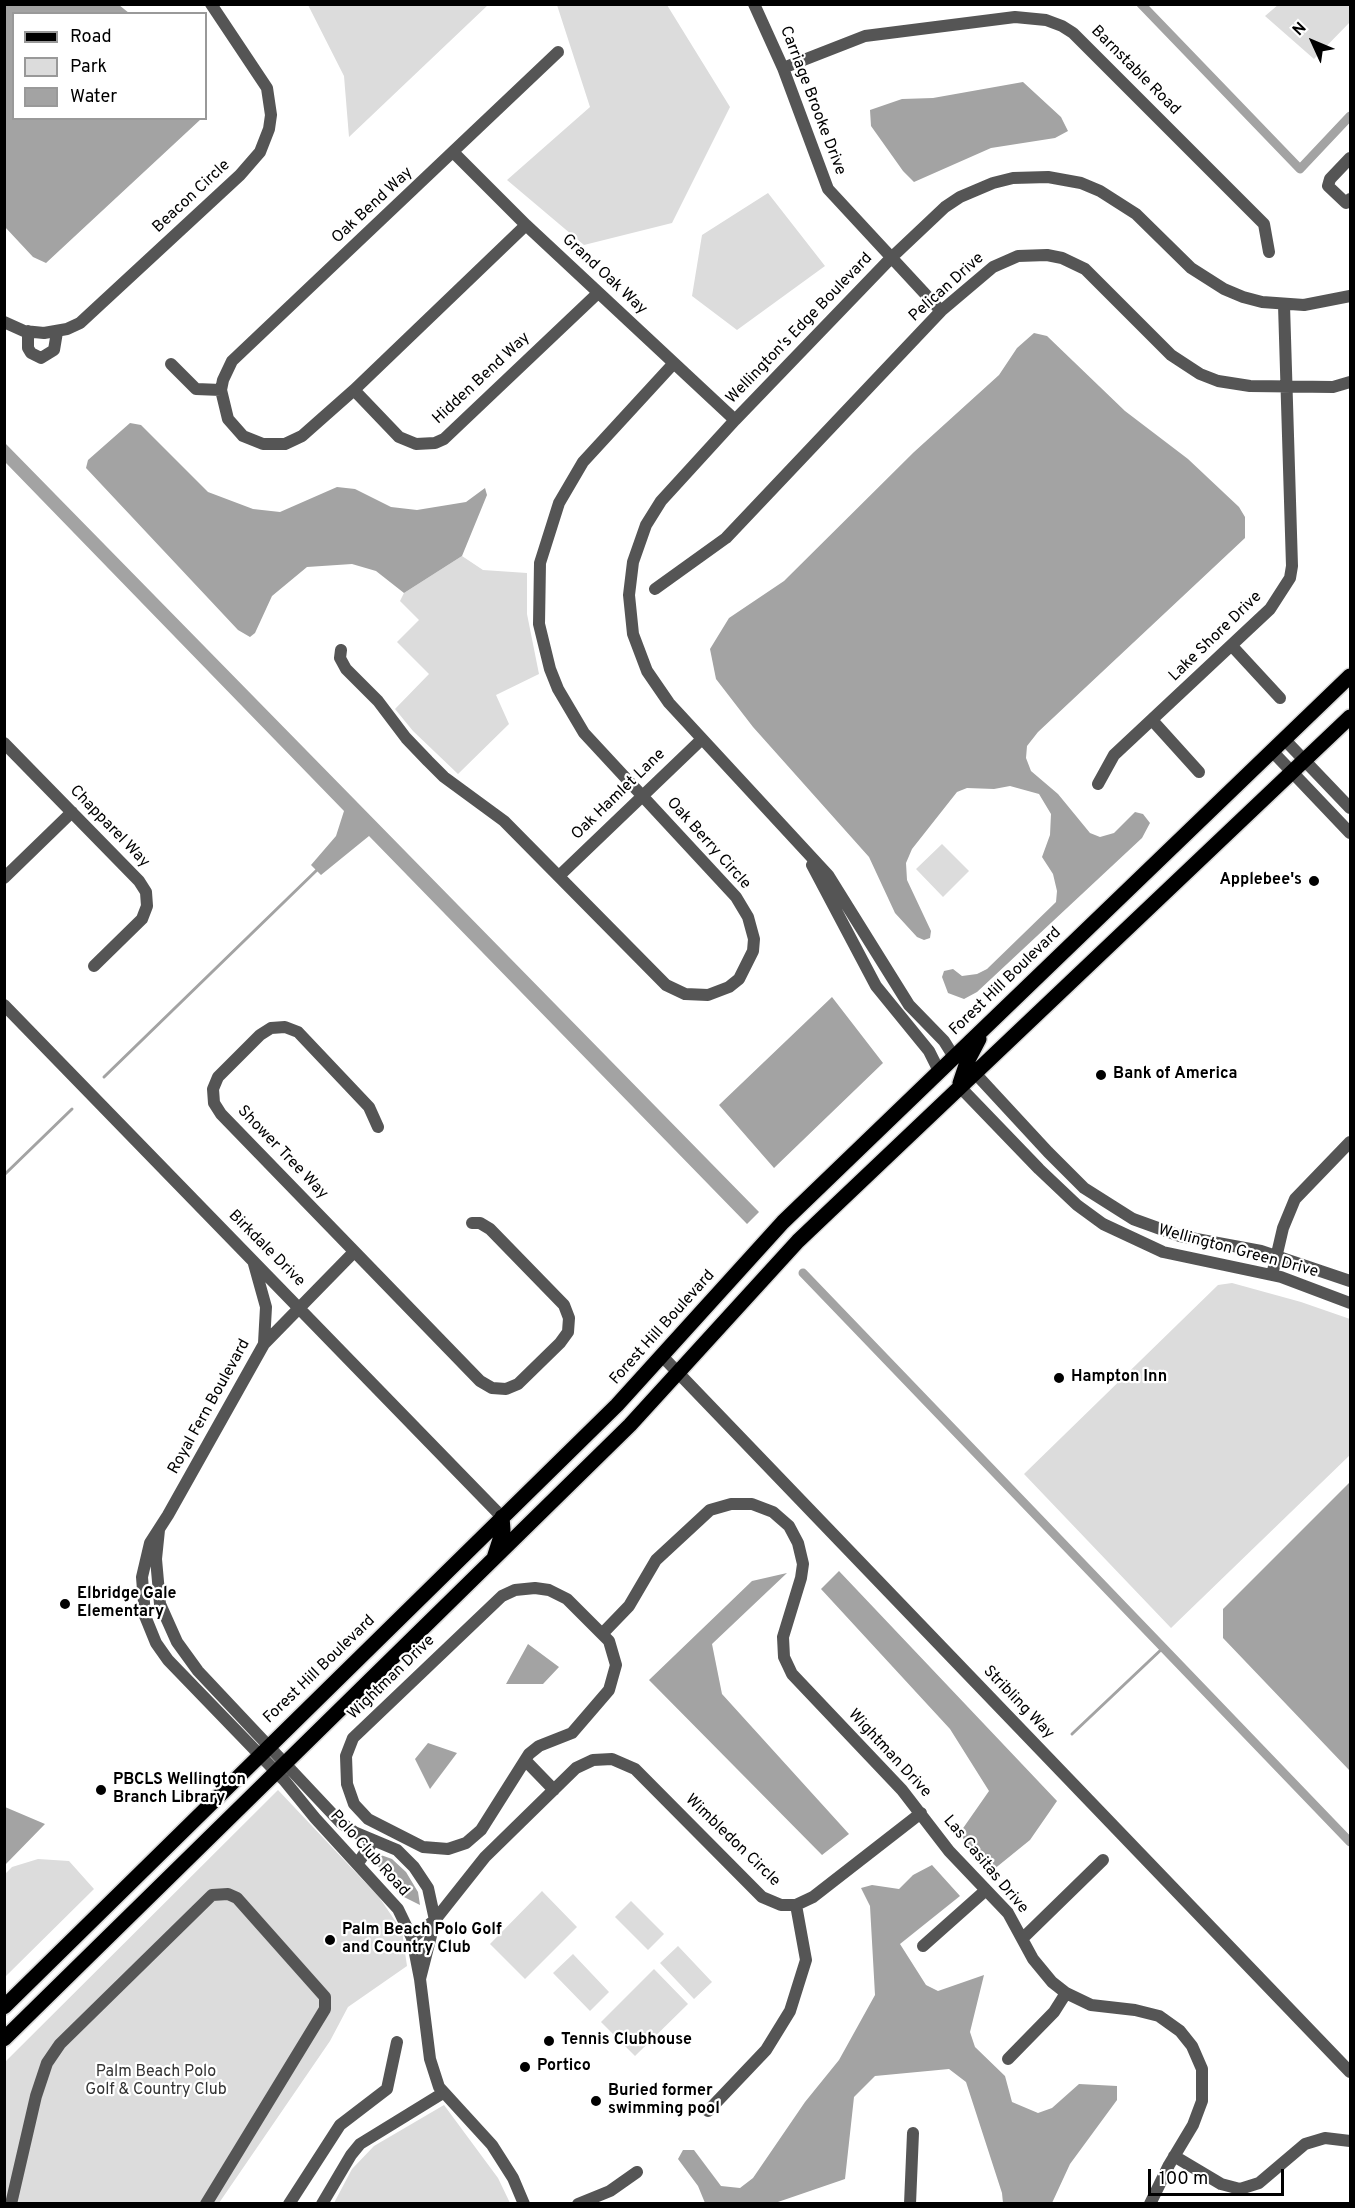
<!DOCTYPE html>
<style>
body{margin:0}
#map{position:relative;width:1355px;height:2208px;overflow:hidden;background:#fff;font-family:Overpass,sans-serif}
canvas{display:block}
.frame{position:absolute;inset:0;border:6px solid #000;pointer-events:none}
.legend{position:absolute;left:12px;top:12px;width:195px;height:108px;box-sizing:border-box;background:#fff;border:2px solid #999;margin:0;padding:8px 10px;list-style:none;font-size:18px;color:#000}
.legend li{display:flex;align-items:center;gap:12px;height:30px}
.legend b{width:30px;border:2px solid #999}
.north{position:absolute;left:1283px;top:12px;width:60px;height:60px;-webkit-text-stroke:4px #fff;paint-order:stroke;rotate:314deg;font-size:16px;font-weight:700;line-height:24px;text-align:center;color:#000}
.north::after{content:'';display:block;margin:auto;width:21px;height:27px;background:#000;clip-path:polygon(50% 0,100% 100%,50% 72%,0 100%)}
.scale{position:absolute;left:1148px;top:2169px;width:136px;height:27px;box-sizing:border-box;border:3px solid #000;border-top:0;padding-left:8px;font-size:18px;line-height:21px;white-space:nowrap;color:#000;-webkit-text-stroke:4px #fff;paint-order:stroke}
</style>
<div id="map">
<canvas width="1355" height="2208"></canvas>
<div class="frame"></div>
<ul class="legend">
<li><b style="height:8px;background:#000"></b>Road</li>
<li><b style="height:16px;background:#dcdcdc"></b>Park</li>
<li><b style="height:16px;background:#a3a3a3"></b>Water</li>
</ul>
<div class="north">N</div>
<div class="scale">100 m</div>
</div>
<script>
const ctx = document.querySelector('canvas').getContext('2d');
ctx.lineJoin = 'round';
function fillPath(path, color) { ctx.fillStyle = color; ctx.fill(path, 'evenodd'); }
const shape = rows => new Path2D(rows.map(r => 'M' + r).join(''));
function trace(path, color, width, dash) { ctx.strokeStyle = color; ctx.lineWidth = width; ctx.lineCap = dash ? 'butt' : 'round'; ctx.setLineDash(dash || []); ctx.stroke(path); }
function label(font, color, halo, rows, align = 'center') {
  ctx.font = font + ' Overpass,sans-serif'; ctx.lineWidth = 4.5; ctx.setLineDash([]); ctx.textBaseline = 'middle'; ctx.strokeStyle = halo; ctx.fillStyle = color; for (const [text, x, y, turn = 0] of rows) {
    ctx.save(); ctx.translate(x, y); ctx.rotate((+turn || 0) * Math.PI / 180); ctx.textAlign = isNaN(turn) ? turn : align; if (halo) ctx.strokeText(text, 0, 0); ctx.fillText(text, 0, 0); ctx.restore();
  }
}
const green = shape([
 [1279,4,1350,5,1350,22,1314,59,1265,16],
 [308,5,488,5,349,137,344,76],
 [557,5,667,5,730,107,672,223,584,245,507,180,590,107],
 [768,193,825,266,737,330,692,296,702,235],
 [462,556,483,570,527,573,527,614,539,674,496,695,509,724,458,774,413,731,395,709,429,674,397,642,419,620,400,601,404,593],
 [942,844,969,871,943,897,916,869],
 [1232,1283,1301,1302,1350,1319,1350,1455,1171,1628,1024,1474,1218,1285],
 [278,1790,379,1897,402,1931,407,1966,348,2007,330,2041,219,2203,5,2204,5,2062],
 [38,1859,69,1861,94,1889,5,1977,5,1874,12,1867],
 [542,1891,577,1927,525,1979,490,1944],
 [631,1901,664,1934,648,1950,615,1917],
 [678,1946,712,1982,694,1999,660,1963],
 [573,1954,609,1992,590,2011,553,1973],
 [654,1969,688,2004,635,2056,601,2022],
 [444,2105,498,2178,510,2203,334,2203,352,2169,374,2146]
]);
const water = shape([
 [5,4,119,5,129,13,14,14,14,118,201,119,46,263,33,257,5,227],
 [1023,82,1061,117,1068,131,1055,138,991,148,914,182,903,171,871,126,870,110,902,99,933,98],
 [1034,333,1047,336,1125,411,1188,459,1239,507,1245,517,1245,538,1038,732,1027,746,1026,758,1031,771,1058,794,1090,833,1100,837,1114,833,1135,812,1143,814,1150,823,1142,838,977,992,964,999,948,993,942,977,944,971,953,969,962,976,977,974,987,969,1056,902,1057,891,1053,874,1042,857,1050,835,1051,814,1039,794,1010,786,994,789,967,788,957,792,912,849,906,863,907,880,931,931,930,938,924,940,917,937,895,913,869,857,753,727,716,679,710,649,729,618,784,581,914,452,999,375,1017,348],
 [130,423,141,425,208,492,253,509,280,512,337,487,355,489,391,507,417,510,466,502,485,488,487,495,462,556,404,593,376,571,352,564,307,567,272,596,255,633,250,637,238,630,86,468,88,460],
 [4,442,759,1212,747,1224,369,836,321,875,311,865,336,836,344,811,5,462],
 [832,997,883,1063,774,1168,719,1105],
 [1350,1482,1350,1771,1223,1638,1223,1609],
 [839,1571,1057,1801,1030,1840,993,1870,959,1834,989,1791,950,1729,821,1589],
 [787,1573,712,1644,722,1694,849,1834,822,1855,649,1680,752,1581],
 [528,1644,559,1667,543,1684,506,1684],
 [428,1743,457,1753,430,1789,415,1759],
 [5,1807,45,1824,5,1865],
 [378,1854,392,1859,406,1872,418,1892,420,1905,398,1894,390,1876,375,1864],
 [932,1865,960,1896,900,1944,926,1985,938,1991,984,1975,970,2032,975,2047,1005,2076,1012,2102,1038,2113,1052,2108,1079,2084,1117,2086,1117,2100,1070,2164,1052,2203,1003,2203,1002,2193,966,2082,949,2069,875,2076,854,2097,845,2179,775,2203,705,2203,698,2186,678,2159,683,2150,694,2150,721,2186,740,2188,753,2178,805,2102,839,2060,875,1995,870,1906,861,1888,872,1885,899,1889,913,1875]
]);
const stream = shape([
 [104,1077,319,868],
 [4,1175,72,1109],
 [1072,1734,1165,1646]
]);
const canal = shape([
 [1141,4,1300,169,1350,116],
 [803,1273,1350,1842]
]);
const minor = shape([
 [754,4,783,68,828,189,941,311],
 [783,68,865,36,1015,17,1046,20,1062,26,1073,33,1264,224,1269,252],
 [453,152,526,225,735,420],
 [1350,158,1330,179,1328,186,1346,203,1350,199],
 [526,225,354,390,302,436,285,444,263,444,243,436,228,419,221,390,223,380,232,361,558,52],
 [4,322,24,331,44,333,67,329,80,323,240,175,260,152,269,129,271,115,267,88,211,4],
 [28,331,28,348,31,353,41,358,54,350,57,332],
 [171,364,196,389,221,390],
 [354,390,399,437,416,444,435,443,444,439,598,293],
 [655,589,726,538,941,311,993,267,1018,256,1047,255,1062,258,1085,269,1171,355,1200,374,1218,381,1250,386,1333,387,1350,382],
 [1232,646,1280,698],
 [341,650,340,658,346,669,378,701,406,738,428,761,444,777,504,821,666,985,685,994,708,995,729,987,739,979,753,951,754,939,748,917,736,897,584,733,558,689,550,669,539,624,540,563,559,503,583,462,674,363],
 [1152,720,1199,772],
 [1284,739,1350,808],
 [4,743,139,881,146,892,147,906,142,919,94,966],
 [1272,751,1350,833],
 [1098,784,1114,755,1270,609,1290,578,1292,566,1284,305],
 [812,865,876,986,929,1051,939,1071],
 [559,876,702,739],
 [4,878,72,812],
 [4,1005,502,1517],
 [954,1057,944,1041,909,1005,828,875,669,703,647,671,633,634,629,595,633,562,646,525,661,501,735,420,891,258,945,207,960,197,993,183,1013,178,1048,177,1081,183,1100,191,1136,214,1191,268,1224,289,1243,297,1262,302,1304,305,1350,296],
 [974,1072,1048,1152,1084,1188,1133,1219,1180,1236,1261,1251,1350,1281],
 [959,1086,1039,1169,1077,1205,1103,1224,1163,1252,1281,1277,1350,1303],
 [378,1127,369,1107,298,1032,285,1027,271,1028,260,1035,218,1077,213,1089,214,1103,221,1114,480,1381,492,1388,506,1389,518,1384,560,1343,568,1332,569,1318,564,1305,490,1229,480,1223,472,1223],
 [254,1264,266,1307,264,1343],
 [1272,1275,1283,1228,1295,1199,1350,1142],
 [662,1356,1350,2072],
 [159,1530,156,1559,160,1604,177,1642,198,1671,340,1822,354,1832,397,1850,414,1867,428,1888,435,1920,420,1979,412,1938,398,1909,315,1818,284,1780,168,1660,156,1643,145,1616,142,1577,150,1543,168,1515,264,1344,354,1252],
 [535,1588,549,1590,567,1599,609,1641,616,1665,609,1690,572,1733,539,1746,529,1754,481,1830,466,1843,448,1849,423,1847,368,1819,354,1804,347,1784,346,1756,353,1738,502,1596,515,1590,535,1588],
 [602,1634,629,1606,656,1560,710,1510,731,1504,752,1504,773,1512,789,1526,798,1543,803,1564,801,1578,783,1637,784,1657,792,1674,902,1790,949,1851,1008,1913,1033,1959,1052,1982,1066,1993,1091,2005,1135,2010,1159,2016,1180,2031,1192,2046,1202,2069,1202,2101,1193,2125,1169,2165,1150,2204],
 [525,1760,554,1790],
 [358,1863,373,1841],
 [412,1938,435,1920,485,1857,576,1768,593,1760,612,1759,635,1769,762,1897,781,1905,796,1905,813,1897,921,1813],
 [1023,1938,1103,1860],
 [923,1946,986,1890],
 [420,1979,430,2059,439,2087,492,2145,513,2178,524,2204],
 [1008,2059,1054,2012,1066,1993],
 [708,2111,766,2050,790,2011,806,1960,796,1905],
 [1174,2156,1221,2184,1240,2189,1259,2183,1305,2144,1325,2138,1350,2141],
 [11,2204,36,2096,47,2063,60,2044,212,1895,228,1894,237,1898,325,1997,325,2009,206,2204],
 [289,2204,340,2125,387,2089,397,2042],
 [322,2204,351,2155,360,2144,443,2093],
 [578,2204,610,2191,637,2172],
 [910,2204,913,2133]
]);
const major = shape([
 [960,1083,967,1062,979,1039],
 [494,1558,503,1530,502,1517],
 [4,2007,617,1405,783,1222,1350,676],
 [4,2039,630,1425,798,1241,1350,717]
]);
const markers = [
 [1314,881,6,"#000"],
 [1101,1075,6,"#000"],
 [1059,1378,6,"#000"],
 [65,1604,6,"#000"],
 [101,1790,6,"#000"],
 [330,1940,6,"#000"],
 [549,2041,6,"#000"],
 [525,2067,6,"#000"],
 [596,2101,6,"#000"]
];
const streetNames = [
 ["Barnstable Road",1135,71,45],
 ["Carriage Brooke Drive",812,101,69],
 ["Beacon Circle",192,197,-43],
 ["Oak Bend Way",373,206,-43],
 ["Grand Oak Way",604,275,43],
 ["Pelican Drive",947,288,-42],
 ["Wellington's Edge Boulevard",800,329,-46],
 ["Hidden Bend Way",482,379,-43],
 ["Lake Shore Drive",1216,637,-44],
 ["Oak Hamlet Lane",619,795,-44],
 ["Chapparel Way",109,827,46],
 ["Oak Berry Circle",708,844,48],
 ["Forest Hill Boulevard",1006,982,-44],
 ["Shower Tree Way",282,1153,46],
 ["Birkdale Drive",266,1249,45],
 ["Wellington Green Drive",1238,1252,15],
 ["Forest Hill Boulevard",663,1328,-48],
 ["Royal Fern Boulevard",210,1407,-61],
 ["Forest Hill Boulevard",320,1670,-44],
 ["Wightman Drive",392,1678,-44],
 ["Stribling Way",1018,1703,46],
 ["Wightman Drive",889,1754,47],
 ["Wimbledon Circle",732,1841,44],
 ["Polo Club Road",369,1854,48],
 ["Las Casitas Drive",985,1865,50]
];
const poiNames = [
 ["Applebee's",1302,881,"right"],
 ["Bank of America",1113,1075],
 ["Hampton Inn",1071,1378],
 ["Elbridge Gale",77,1595],
 ["Elementary",77,1613],
 ["PBCLS Wellington",113,1781],
 ["Branch Library",113,1799],
 ["Palm Beach Polo Golf",342,1931],
 ["and Country Club",342,1949],
 ["Tennis Clubhouse",561,2041],
 ["Portico",537,2067],
 ["Buried former",608,2092],
 ["swimming pool",608,2110]
];
const parkNames = [
 ["Palm Beach Polo",156,2073],
 ["Golf & Country Club",156,2091]
];
fillPath(green, '#dcdcdc');
fillPath(water, '#a3a3a3');
trace(stream, '#a3a3a3', 3);
trace(canal, '#a3a3a3', 9);
trace(major, '#dbdbdb', 18);
trace(minor, '#555', 12);
trace(major, '#000', 15);
for (const [x, y, r, color] of markers) { const dot = new Path2D(); dot.arc(x, y, r, 0, 2 * Math.PI); ctx.fillStyle = color; ctx.fill(dot); trace(dot, '#fff', 2); }
label('16px', '#000', '#fff', streetNames);
label('bold 16px', '#000', '#fff', poiNames, 'left');
label('16px', '#333', '#fff', parkNames);
</script>
